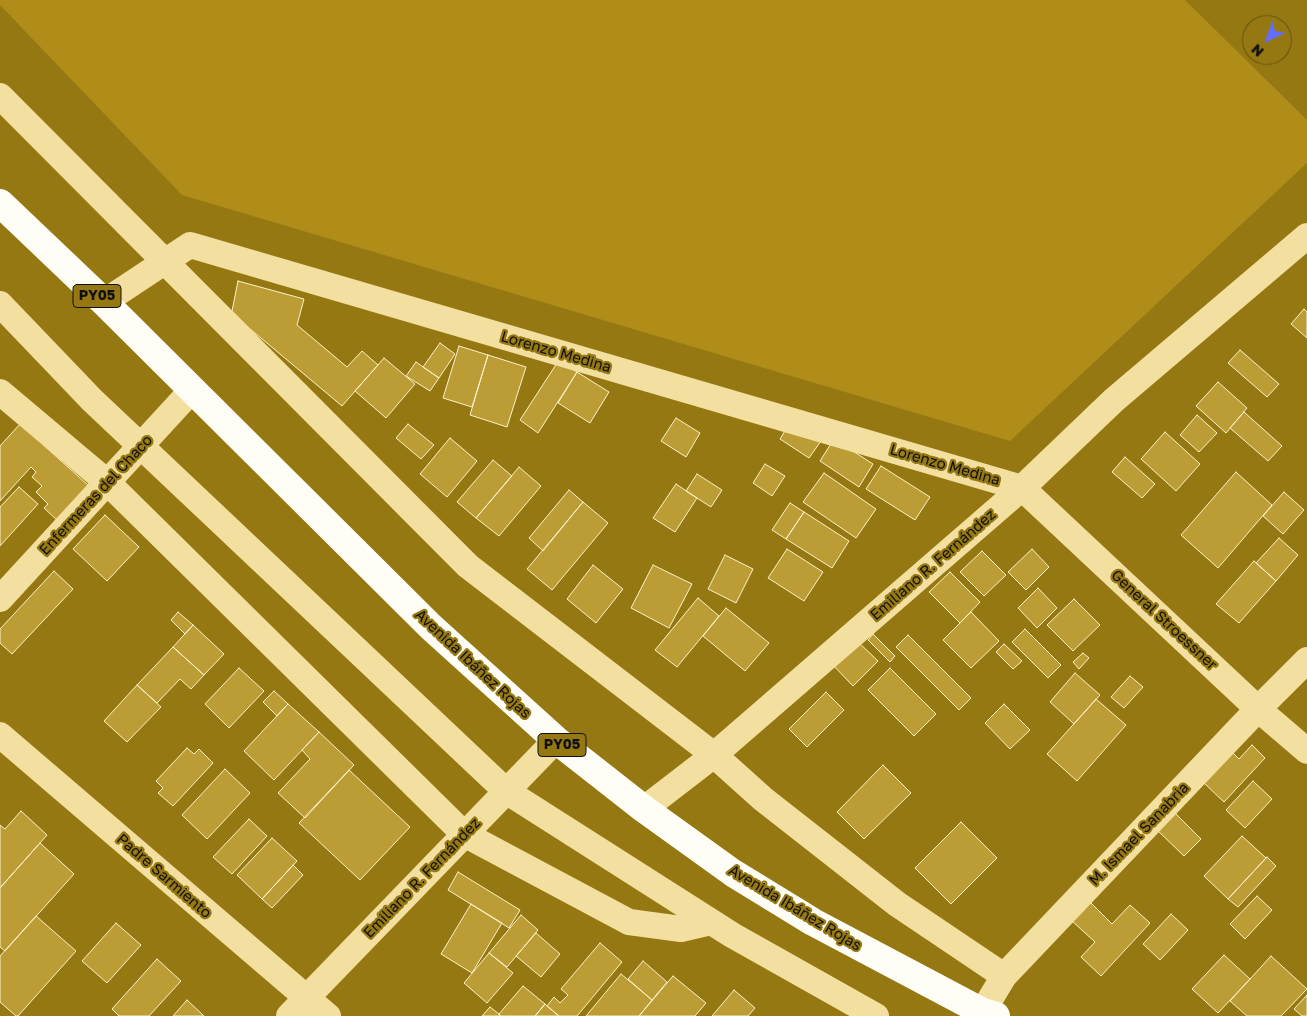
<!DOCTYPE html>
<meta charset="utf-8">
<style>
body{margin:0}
#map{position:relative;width:1307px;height:1016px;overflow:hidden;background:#957811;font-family:"Golos Text",sans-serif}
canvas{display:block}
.north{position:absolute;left:1242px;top:15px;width:50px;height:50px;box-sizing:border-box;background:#957811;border:1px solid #604f11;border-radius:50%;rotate:222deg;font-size:14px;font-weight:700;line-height:20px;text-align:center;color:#111}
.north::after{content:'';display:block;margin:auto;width:18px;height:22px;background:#626eff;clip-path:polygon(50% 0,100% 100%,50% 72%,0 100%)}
</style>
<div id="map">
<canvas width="1307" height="1016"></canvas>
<div class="north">N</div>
</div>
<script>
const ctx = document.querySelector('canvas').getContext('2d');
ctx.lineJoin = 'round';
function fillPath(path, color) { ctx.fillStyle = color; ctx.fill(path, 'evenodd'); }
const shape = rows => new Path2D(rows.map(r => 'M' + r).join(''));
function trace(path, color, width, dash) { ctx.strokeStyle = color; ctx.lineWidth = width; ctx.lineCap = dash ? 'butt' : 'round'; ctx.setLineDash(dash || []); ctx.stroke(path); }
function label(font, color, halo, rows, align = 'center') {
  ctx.font = font + ' "Golos Text",sans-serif'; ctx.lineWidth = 4.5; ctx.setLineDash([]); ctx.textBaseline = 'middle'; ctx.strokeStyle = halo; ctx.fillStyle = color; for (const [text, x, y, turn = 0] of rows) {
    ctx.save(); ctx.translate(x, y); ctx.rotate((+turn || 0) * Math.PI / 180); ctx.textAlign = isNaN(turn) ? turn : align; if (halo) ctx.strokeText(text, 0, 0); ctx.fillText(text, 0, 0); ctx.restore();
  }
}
const green = shape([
 [0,0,1185,0,1307,120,1307,163,1010,441,182,195,0,5]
]);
const building = shape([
 [238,281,304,299,297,325,347,367,362,351,378,365,342,406,249,328,232,311,238,281],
 [1304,309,1307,312,1307,338,1291,324,1304,309],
 [440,343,455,354,439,378,423,367,440,343],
 [459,346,488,355,472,407,443,398,459,346],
 [1240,350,1279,384,1267,397,1228,363,1240,350],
 [488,355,526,367,507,427,470,415,488,355],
 [384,358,415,384,386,418,355,391,384,358],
 [559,360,577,372,538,433,520,420,559,360],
 [416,362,439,378,430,391,406,376,416,362],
 [577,372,609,392,590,423,558,403,577,372],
 [1218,382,1247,408,1226,433,1196,406,1218,382],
 [1244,412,1282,446,1268,461,1230,428,1244,412],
 [1197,415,1217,433,1199,452,1180,435,1197,415],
 [676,418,700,433,686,457,661,441,676,418],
 [791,421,821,441,809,458,780,439,791,421],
 [20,424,89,486,58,521,44,508,48,504,36,492,42,486,32,477,36,472,31,467,0,501,0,446,20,424],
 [408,424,434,445,421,459,396,438,408,424],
 [1165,432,1200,464,1176,491,1141,459,1165,432],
 [450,438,477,461,447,497,420,474,450,438],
 [834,439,873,464,859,487,820,461,834,439],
 [1125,457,1155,484,1142,498,1112,472,1125,457],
 [493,460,512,476,476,518,457,502,493,460],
 [765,464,785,476,772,496,753,483,765,464],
 [881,466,930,497,915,520,866,489,881,466],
 [519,467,541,486,499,536,476,518,519,467],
 [1236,472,1272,505,1218,568,1181,535,1236,472],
 [824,473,876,509,856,538,803,502,824,473],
 [697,474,722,490,711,507,686,491,697,474],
 [676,484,697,498,675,532,653,518,676,484],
 [19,487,38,504,0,546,0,507,19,487],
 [569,490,583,502,543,551,529,538,569,490],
 [1284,492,1304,510,1283,534,1263,516,1284,492],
 [583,502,608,523,552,590,527,569,583,502],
 [790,503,804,512,786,539,772,530,790,503],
 [804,512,849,541,832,568,786,539,804,512],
 [105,515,139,547,107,581,73,549,105,515],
 [1279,538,1298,555,1276,581,1256,563,1279,538],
 [787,549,823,572,804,601,768,578,787,549],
 [1032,549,1049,567,1026,590,1008,572,1032,549],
 [982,551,1006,575,984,596,960,572,982,551],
 [725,555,753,569,736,603,708,589,725,555],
 [1254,561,1276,581,1239,623,1216,604,1254,561],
 [593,565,623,589,596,623,567,599,593,565],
 [653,565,692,584,669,628,631,608,653,565],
 [54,571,73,589,12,654,0,643,0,629,54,571],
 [950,572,980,602,960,623,929,592,950,572],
 [1038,588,1057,608,1037,628,1018,608,1038,588],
 [698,598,719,616,677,667,655,650,698,598],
 [1074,599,1100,625,1073,651,1047,625,1074,599],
 [726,608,769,643,745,671,703,636,726,608],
 [178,612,193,625,185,634,171,620,178,612],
 [971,612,999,641,971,668,943,640,971,612],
 [193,625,224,654,204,675,173,647,193,625],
 [1025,629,1061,665,1048,678,1012,642,1025,629],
 [873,634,895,656,890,662,868,640,873,634],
 [908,635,971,698,959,710,896,647,908,635],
 [854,638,878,661,853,686,830,662,854,638],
 [1004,644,1022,661,1013,669,996,652,1004,644],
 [173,647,204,675,191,689,180,679,157,703,137,685,173,647],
 [1083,653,1089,658,1079,669,1073,662,1083,653],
 [239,668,264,691,229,728,205,704,239,668],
 [890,668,936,714,914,736,868,690,890,668],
 [1075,673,1100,695,1074,724,1050,702,1075,673],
 [1130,676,1143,687,1124,708,1111,697,1130,676],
 [137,685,161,707,127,742,104,721,137,685],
 [274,691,288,704,277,716,263,702,274,691],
 [826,692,844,710,807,747,789,729,826,692],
 [1096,699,1126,725,1077,781,1047,754,1096,699],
 [288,704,319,732,274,780,244,751,288,704],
 [1004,704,1030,730,1010,749,985,723,1004,704],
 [319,732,354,765,305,818,278,793,310,759,302,750,319,732],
 [1252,745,1265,758,1224,802,1203,782,1232,752,1239,759,1252,745],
 [187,748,194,754,199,749,213,763,173,806,158,793,163,788,156,781,187,748],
 [883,765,911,793,864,839,837,812,883,765],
 [225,769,250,793,207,839,182,815,225,769],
 [349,770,410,827,360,880,299,823,349,770],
 [1253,781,1272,799,1245,828,1226,810,1253,781],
 [21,811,47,835,0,888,0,825,5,829,21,811],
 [1173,811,1201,839,1184,856,1156,829,1173,811],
 [249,819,267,836,232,874,213,857,249,819],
 [961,822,997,858,951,904,915,868,961,822],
 [1242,836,1266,858,1228,899,1204,876,1242,836],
 [272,838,297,861,262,899,237,875,272,838],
 [40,843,74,874,5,951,0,947,0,888,40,843],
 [1267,857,1276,866,1238,907,1228,899,1267,857],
 [293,865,303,875,272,908,262,899,293,865],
 [458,872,520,910,509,928,448,890,458,872],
 [1257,896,1272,910,1245,939,1230,924,1257,896],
 [1090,902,1112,924,1130,905,1150,923,1101,976,1081,957,1095,942,1072,921,1090,902],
 [471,904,502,923,472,973,441,954,471,904],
 [1171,914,1188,930,1160,960,1143,944,1171,914],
 [521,915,538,930,507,967,489,953,521,915],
 [36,916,76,951,18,1016,16,1016,0,1002,0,956,36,916],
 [116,923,141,945,107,983,82,961,116,923],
 [536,933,560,954,541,977,516,956,536,933],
 [600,943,622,962,577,1016,559,1016,547,1006,554,997,560,1003,568,995,561,989,600,943],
 [489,953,513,973,487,1003,464,983,489,953],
 [1224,955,1250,979,1218,1013,1192,989,1224,955],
 [1271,956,1307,989,1281,1016,1247,1016,1230,1001,1271,956],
 [157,959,181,981,149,1016,119,1016,112,1009,157,959],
 [643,961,667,982,652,1000,628,979,643,961],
 [621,974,652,1000,639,1016,586,1016,621,974],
 [673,976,706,1003,695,1016,639,1016,673,976],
 [523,986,545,1004,535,1016,500,1016,499,1014,523,986],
 [734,990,755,1008,748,1016,712,1016,734,990],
 [1307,995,1307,1016,1302,1016,1294,1009,1307,995],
 [187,1000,204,1016,173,1016,187,1000],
 [545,1004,547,1006,559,1016,535,1016,545,1004],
 [490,1007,499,1014,500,1016,482,1016,490,1007]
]);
const minor = shape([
 [0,96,468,566,714,755,763,799,897,904,1004,976],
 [104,302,190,245,1022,488,1258,709,1307,751],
 [0,304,92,400,506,791,732,935,876,1016],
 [0,392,108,483,464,834,629,922,681,929,711,922],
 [0,599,192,390],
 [0,735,328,1016],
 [644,809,714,755,1022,488,1114,400,1307,236],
 [289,1016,556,740],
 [980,1016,1004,976,1258,709,1307,660]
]);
const trunk = shape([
 [0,203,104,302,431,627,556,740,644,809,733,873,813,922,983,1012,996,1016]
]);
const shields = [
 [97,296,48],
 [562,745,48]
];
const shieldNames = [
 ["PY05",97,296],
 ["PY05",562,745]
];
const streetNames = [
 ["Lorenzo Medina",556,352,16],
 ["Lorenzo Medina",945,465,16],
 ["Enfermeras del Chaco",96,495,-47],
 ["Emiliano R. Fernández",933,565,-41],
 ["General Stroessner",1164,620,43],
 ["Avenida Ibáñez Rojas",473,664,43],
 ["M. Ismael Sanabria",1139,834,-46],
 ["Padre Sarmiento",164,876,41],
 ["Emiliano R. Fernández",422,878,-46],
 ["Avenida Ibáñez Rojas",795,908,31]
];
fillPath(green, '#b08c19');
fillPath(building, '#bc9d35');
trace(building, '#fdf1c8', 1);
trace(minor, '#f3e0a0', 26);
trace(trunk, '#fffef6', 28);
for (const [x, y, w] of shields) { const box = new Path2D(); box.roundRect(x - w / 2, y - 11.5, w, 23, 4); ctx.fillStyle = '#957811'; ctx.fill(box); trace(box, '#111', 1); }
label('bold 14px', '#111', null, shieldNames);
label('15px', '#111', '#957811', streetNames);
</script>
